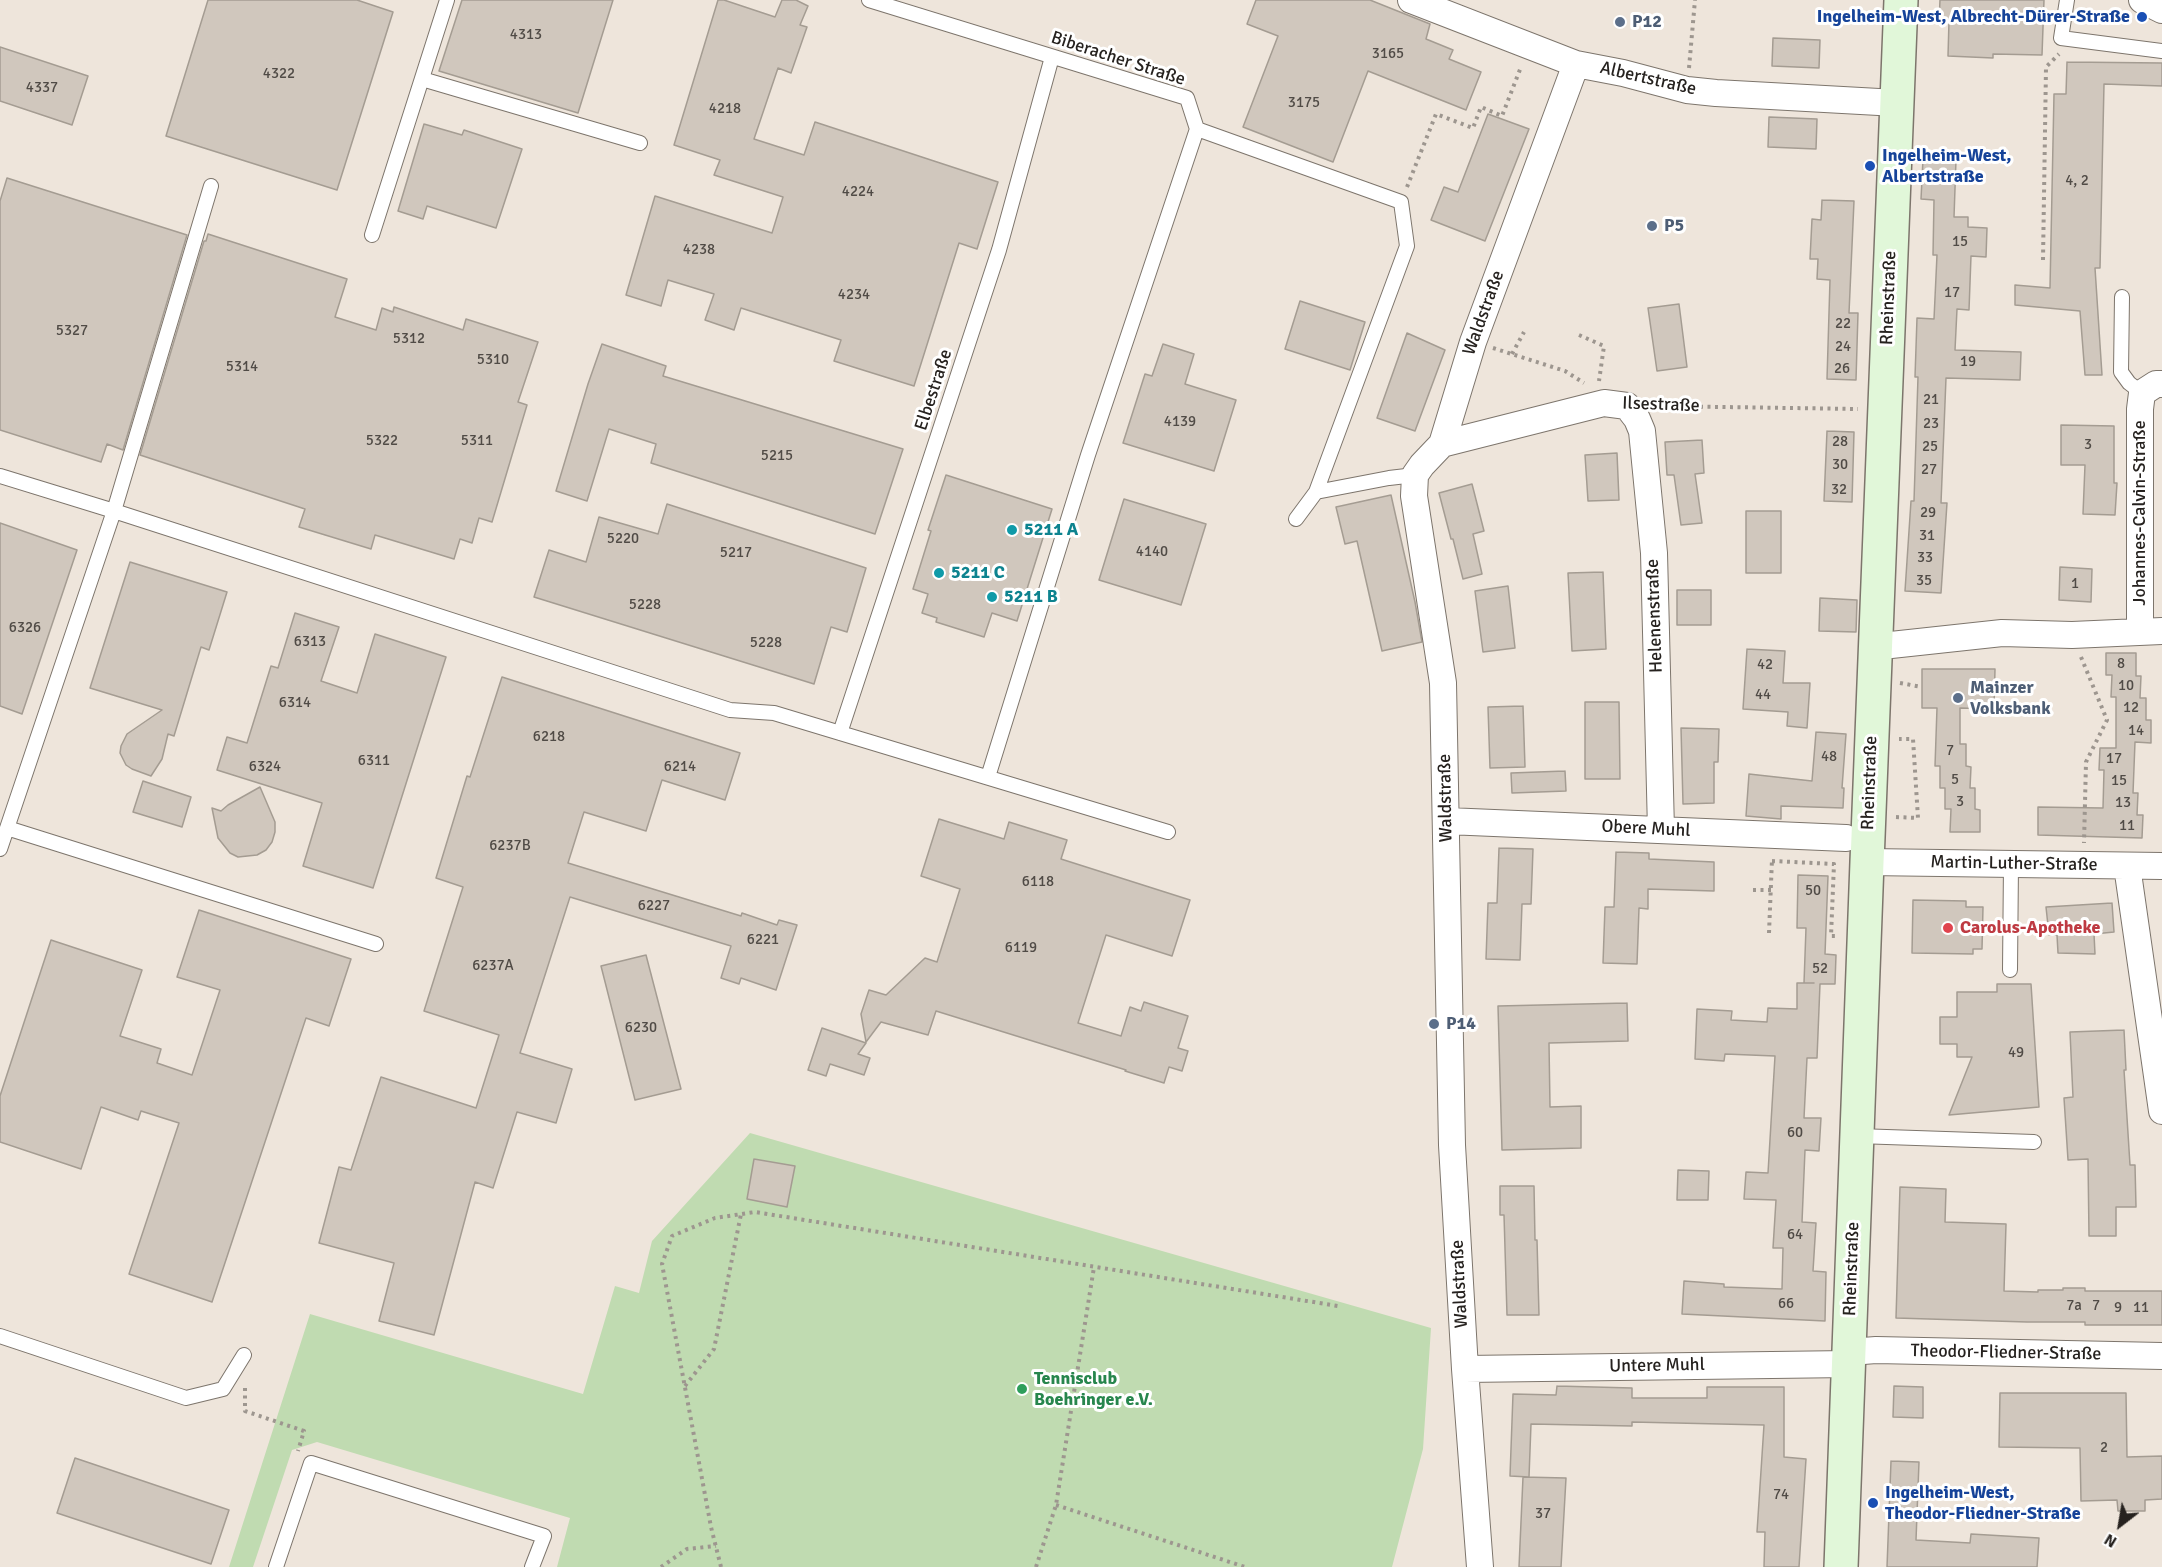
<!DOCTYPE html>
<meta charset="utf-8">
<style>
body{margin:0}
#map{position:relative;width:2162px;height:1567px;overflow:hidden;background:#eee5db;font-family:Signika,sans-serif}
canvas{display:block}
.north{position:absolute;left:2090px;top:1495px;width:60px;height:60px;-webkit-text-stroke:4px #fff;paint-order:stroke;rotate:211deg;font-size:16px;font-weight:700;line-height:24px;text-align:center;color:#26221f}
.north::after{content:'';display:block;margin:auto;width:21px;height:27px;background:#26221f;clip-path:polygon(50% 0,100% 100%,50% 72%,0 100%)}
</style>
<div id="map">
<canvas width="2162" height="1567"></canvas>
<div class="north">N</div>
</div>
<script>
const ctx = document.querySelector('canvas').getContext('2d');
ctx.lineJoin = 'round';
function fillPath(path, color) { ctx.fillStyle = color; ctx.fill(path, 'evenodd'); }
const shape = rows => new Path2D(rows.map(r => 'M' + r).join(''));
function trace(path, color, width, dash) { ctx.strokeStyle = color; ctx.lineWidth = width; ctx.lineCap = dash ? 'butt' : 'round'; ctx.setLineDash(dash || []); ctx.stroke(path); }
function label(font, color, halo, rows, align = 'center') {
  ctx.font = font + ' Signika,sans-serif'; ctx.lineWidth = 6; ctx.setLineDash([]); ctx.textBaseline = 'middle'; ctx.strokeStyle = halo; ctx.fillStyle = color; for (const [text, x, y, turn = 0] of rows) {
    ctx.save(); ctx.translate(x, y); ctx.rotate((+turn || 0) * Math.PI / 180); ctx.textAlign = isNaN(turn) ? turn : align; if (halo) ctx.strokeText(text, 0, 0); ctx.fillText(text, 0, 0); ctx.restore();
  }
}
const green = shape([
 [750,1133,1431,1328,1423,1449,1392,1567,557,1567,570,1518,317,1442,292,1450,253,1567,229,1567,310,1314,583,1394,615,1286,639,1293,652,1241]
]);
const building = shape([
 [208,0,357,0,393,12,337,190,166,136,208,0],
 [462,0,613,0,578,113,439,71,462,0],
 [718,0,724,0,775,17,782,0,796,0,808,6,800,25,807,27,791,73,778,68,754,139,804,155,815,122,998,182,977,249,959,243,914,386,834,361,841,340,741,308,734,330,705,320,714,294,668,280,661,306,626,295,655,196,772,233,783,197,714,175,720,160,674,145,718,0],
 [1256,0,1370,0,1430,24,1426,39,1453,50,1449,59,1481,72,1466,110,1368,71,1333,162,1243,127,1278,36,1247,24,1256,0],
 [1940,0,2044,0,2042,55,1993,54,1993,58,1948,56,1949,21,1939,21,1940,0],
 [1773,38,1820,40,1819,68,1772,66,1773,38],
 [0,47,88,76,72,125,0,101,0,47],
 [2067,62,2162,63,2162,86,2104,84,2100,268,2095,268,2102,375,2085,375,2080,311,2015,305,2015,285,2050,288,2054,94,2066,94,2067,62],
 [1488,114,1529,129,1485,241,1431,220,1444,187,1458,192,1488,114],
 [1769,117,1817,119,1816,149,1768,147,1769,117],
 [424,124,462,135,464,130,522,149,496,228,427,206,423,219,398,211,424,124],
 [1923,159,1956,160,1954,217,1968,217,1968,227,1987,228,1986,257,1971,256,1969,310,1957,309,1955,350,2021,352,2020,380,1946,378,1941,503,1947,503,1941,593,1905,591,1911,501,1914,501,1918,377,1915,377,1917,318,1934,319,1937,255,1933,255,1934,200,1921,199,1923,159],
 [7,178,187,235,123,450,107,444,101,462,0,430,0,201,7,178],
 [1822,200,1854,201,1849,313,1858,313,1856,380,1827,379,1830,280,1817,279,1818,259,1810,259,1812,219,1821,220,1822,200],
 [208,234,347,279,335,317,376,330,382,308,393,312,394,307,463,330,466,319,538,342,518,402,527,405,492,522,479,518,472,543,460,539,454,559,375,535,371,549,299,527,305,509,140,455,204,241,206,241,208,234],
 [1300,301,1365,322,1350,370,1285,349,1300,301],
 [1679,304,1687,367,1657,371,1648,308,1679,304],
 [1407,333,1445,350,1415,431,1377,418,1407,333],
 [602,344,666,366,663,376,903,449,875,534,651,463,656,444,609,429,587,501,556,491,588,384,602,344],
 [1163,344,1194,354,1185,384,1236,400,1214,471,1123,443,1145,374,1152,376,1163,344],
 [2061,425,2114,426,2114,483,2117,483,2115,515,2083,514,2085,465,2061,465,2061,425],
 [1827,431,1854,432,1852,502,1824,501,1827,431],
 [1702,440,1704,473,1695,474,1702,523,1681,525,1674,475,1667,475,1665,442,1702,440],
 [1617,453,1619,500,1588,501,1585,455,1617,453],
 [946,475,1052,509,1017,621,992,613,984,637,936,622,937,618,922,613,928,594,913,589,931,531,928,530,946,475],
 [1472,484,1484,531,1473,534,1482,574,1463,579,1453,539,1451,539,1439,493,1472,484],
 [1391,495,1415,602,1422,642,1382,651,1357,541,1345,544,1336,507,1391,495],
 [1124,499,1206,524,1181,605,1099,580,1124,499],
 [667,504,866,568,847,632,831,627,814,684,534,597,549,550,586,562,599,517,658,534,667,504],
 [1746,511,1781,511,1781,573,1746,573,1746,511],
 [0,523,77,550,22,714,0,706,0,523],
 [130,562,227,592,209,650,201,647,174,736,168,734,162,759,151,776,132,769,126,765,120,753,121,746,127,734,162,710,90,688,130,562],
 [2060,567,2092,569,2091,602,2059,600,2060,567],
 [1603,572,1606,649,1572,651,1568,573,1603,572],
 [1508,586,1515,648,1483,652,1475,591,1508,586],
 [1677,590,1711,590,1711,625,1677,625,1677,590],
 [1820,598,1857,600,1856,632,1819,631,1820,598],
 [295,613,339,627,321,681,357,693,375,634,446,657,373,888,303,866,322,803,217,770,227,737,247,743,271,666,278,668,295,613],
 [1747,649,1785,651,1783,683,1810,683,1807,728,1787,726,1788,712,1743,709,1747,649],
 [2106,653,2136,653,2136,676,2141,676,2140,698,2146,698,2146,720,2151,720,2151,743,2135,742,2133,793,2138,793,2137,815,2143,815,2142,838,2038,835,2038,807,2103,808,2104,770,2099,770,2100,748,2116,748,2116,697,2111,697,2112,675,2106,675,2106,653],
 [1922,669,1995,669,1994,709,1960,708,1960,744,1966,744,1966,766,1971,767,1970,788,1975,788,1975,809,1980,810,1980,832,1950,832,1951,809,1945,809,1945,788,1940,788,1940,766,1935,766,1937,708,1922,708,1922,669],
 [502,677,740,753,725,800,662,780,646,831,584,812,568,863,741,916,742,913,777,925,779,920,797,925,776,990,741,978,739,984,721,978,731,946,570,897,520,1053,572,1069,556,1123,517,1112,493,1188,475,1182,434,1335,379,1321,394,1263,319,1243,339,1167,351,1170,381,1077,476,1108,499,1035,424,1011,463,887,436,878,467,776,470,777,502,677],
 [1585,702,1619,702,1620,779,1585,779,1585,702],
 [1523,706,1525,767,1490,768,1488,707,1523,706],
 [1681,728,1719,729,1718,762,1714,762,1714,803,1683,804,1681,728],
 [1816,732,1846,734,1842,788,1844,788,1843,808,1781,806,1781,819,1746,816,1749,774,1812,781,1816,732],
 [1565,771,1566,791,1512,793,1511,773,1565,771],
 [143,781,191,797,182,827,133,812,143,781],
 [260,787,275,822,275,832,272,842,266,850,257,855,238,857,230,853,218,838,212,808,221,811,228,805,260,787],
 [939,819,1004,839,1009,822,1067,840,1061,859,1190,900,1172,956,1106,935,1078,1023,1121,1036,1130,1007,1141,1011,1144,1002,1188,1016,1178,1048,1188,1051,1182,1071,1169,1067,1164,1083,1125,1071,1126,1070,936,1011,928,1035,881,1022,866,1042,861,1014,869,990,886,995,925,958,937,962,960,889,921,876,939,819],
 [1499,848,1533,849,1531,904,1522,904,1520,960,1486,959,1488,903,1497,903,1499,848],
 [1616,852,1649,853,1649,859,1714,862,1714,891,1648,889,1648,909,1639,908,1637,964,1603,963,1605,907,1614,907,1616,852],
 [1798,875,1828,876,1825,954,1836,955,1835,984,1820,984,1817,1058,1807,1058,1804,1118,1821,1118,1819,1151,1805,1150,1802,1222,1816,1223,1813,1271,1826,1272,1825,1321,1682,1314,1684,1281,1724,1284,1724,1287,1782,1289,1783,1248,1773,1248,1776,1200,1744,1199,1746,1172,1768,1173,1775,1056,1725,1054,1724,1061,1695,1059,1697,1009,1732,1011,1731,1020,1767,1022,1768,1008,1797,1009,1797,983,1814,983,1804,983,1806,928,1797,928,1798,875],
 [1913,900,1966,901,1966,907,1983,907,1982,949,1973,949,1973,954,1912,953,1913,900],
 [2112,903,2114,932,2094,934,2095,954,2058,953,2057,935,2049,935,2046,907,2112,903],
 [199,910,351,959,329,1026,306,1018,212,1302,129,1274,179,1123,141,1111,138,1120,101,1107,81,1169,0,1142,0,1096,51,940,142,970,120,1036,161,1049,157,1063,192,1075,220,990,177,977,199,910],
 [646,955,681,1089,635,1100,601,966,646,955],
 [1997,984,2031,984,2039,1107,1949,1115,1972,1057,1957,1057,1957,1044,1940,1044,1940,1017,1957,1017,1957,992,1997,992,1997,984],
 [1627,1003,1628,1041,1549,1043,1550,1107,1581,1106,1581,1148,1502,1150,1498,1006,1627,1003],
 [822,1028,866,1043,858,1054,870,1058,864,1075,830,1064,826,1076,808,1070,822,1028],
 [2124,1030,2126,1070,2124,1070,2130,1165,2135,1165,2136,1207,2116,1207,2116,1236,2089,1236,2088,1159,2068,1160,2064,1098,2073,1097,2070,1032,2124,1030],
 [754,1159,795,1166,787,1207,747,1199,754,1159],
 [1678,1170,1709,1171,1708,1200,1677,1200,1678,1170],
 [1500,1186,1534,1186,1535,1240,1537,1240,1539,1315,1507,1315,1504,1215,1500,1215,1500,1186],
 [1900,1187,1946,1189,1945,1222,2006,1224,2004,1291,2038,1292,2038,1290,2063,1290,2063,1288,2085,1288,2085,1291,2162,1291,2162,1325,2085,1325,2085,1322,2027,1322,1896,1318,1900,1187],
 [1557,1386,1632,1388,1632,1398,1707,1398,1707,1387,1784,1387,1784,1457,1806,1459,1799,1567,1764,1567,1765,1532,1757,1532,1764,1425,1632,1422,1632,1426,1531,1424,1529,1477,1510,1476,1513,1394,1556,1395,1557,1386],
 [1894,1386,1923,1387,1923,1418,1893,1417,1894,1386],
 [2000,1393,2126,1393,2127,1457,2162,1456,2162,1499,2145,1500,2145,1511,2118,1511,2117,1500,2081,1501,2080,1448,1999,1447,2000,1393],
 [75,1458,229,1510,211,1564,57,1513,75,1458],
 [1891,1461,1919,1462,1916,1540,1970,1543,1971,1534,2039,1538,2037,1567,1887,1567,1891,1461],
 [1523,1477,1566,1478,1561,1567,1519,1567,1523,1477]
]);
const path = shape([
 [1928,15,1939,16],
 [1689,68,1695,0],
 [1407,187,1436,114,1473,128,1481,107,1502,116,1521,67],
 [2043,260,2046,67,2059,54],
 [1579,335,1604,346,1599,381],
 [1493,348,1565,371,1584,383],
 [1512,354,1524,332],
 [1655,406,1858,409],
 [2081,657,2107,720,2086,762,2084,843],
 [1900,683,1922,687],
 [1896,817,1918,818,1913,739,1899,739],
 [1772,861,1834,864,1831,936,1836,936],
 [1753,890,1771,890],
 [1769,933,1772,859],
 [685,1386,714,1349,741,1214],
 [245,1388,245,1411,304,1431,298,1451],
 [1056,1505,1245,1567],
 [661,1567,687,1549,716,1546],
 [721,1567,711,1527,662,1264,672,1236,715,1218,755,1212,1338,1306],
 [1036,1567,1056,1505,1094,1267]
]);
const service = shape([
 [869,0,1187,98,1197,129,1401,202,1407,246,1316,492,1296,519],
 [2067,0,2061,38,2162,51],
 [422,79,640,143],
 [372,235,447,0],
 [2122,297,2121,372,2129,383,2142,393],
 [0,476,114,511,730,710,774,713,1168,832],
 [1316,492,1389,478,1415,475],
 [840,733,999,250,1052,57],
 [988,777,1088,455,1197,129],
 [7,828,376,944],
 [0,849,114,511,211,186],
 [2010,970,2011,864],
 [1857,1136,2034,1142],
 [0,1336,186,1398,223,1389,244,1355],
 [276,1567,311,1463,544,1536,532,1567]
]);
const minor = shape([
 [1411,0,1576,64,1623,73,1687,90,1716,93,1897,103],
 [2142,0,2162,10],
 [1442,444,1604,403,1627,406,1637,419,1642,431,1654,553,1661,830],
 [2140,632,2140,409,2142,393,2156,384,2162,384],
 [1876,643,1891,645,2002,633,2072,635,2162,631],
 [1447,821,1846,838],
 [1867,862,2162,866],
 [2127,866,2162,1111],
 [1850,1352,1876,1350,2162,1356],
 [1465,1369,1849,1364],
 [1480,1567,1465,1369,1452,1145,1443,683,1414,496,1415,475,1422,465,1442,444,1473,342,1576,64]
]);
const secondary = shape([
 [1841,1567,1867,862,1901,0]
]);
const markers = [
 [2142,17,6,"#1a4fb4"],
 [1620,22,6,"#5c6f8a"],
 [1870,166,6,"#1a4fb4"],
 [1652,226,6,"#5c6f8a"],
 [1012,530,6,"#0f9aa8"],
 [939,573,6,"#0f9aa8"],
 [992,597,6,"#0f9aa8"],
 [1958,698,6,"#5c6f8a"],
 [1948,928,6,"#e0444e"],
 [1434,1024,6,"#5c6f8a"],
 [1022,1389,6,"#2e9e5b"],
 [1873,1503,6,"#1a4fb4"]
];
const numberNames = [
 ["4313",526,35],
 ["3165",1388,54],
 ["4322",279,74],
 ["4337",42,88],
 ["3175",1304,103],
 ["4218",725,109],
 ["4, 2",2077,181],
 ["4224",858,192],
 ["15",1960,242],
 ["4238",699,250],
 ["17",1952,293],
 ["4234",854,295],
 ["22",1843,324],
 ["5327",72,331],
 ["5312",409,339],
 ["24",1843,347],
 ["5310",493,360],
 ["19",1968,362],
 ["5314",242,367],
 ["26",1842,369],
 ["21",1931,400],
 ["4139",1180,422],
 ["23",1931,424],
 ["5322",382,441],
 ["5311",477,441],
 ["28",1840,442],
 ["3",2088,445],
 ["25",1930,447],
 ["5215",777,456],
 ["30",1840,465],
 ["27",1929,470],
 ["32",1839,490],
 ["29",1928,513],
 ["31",1927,536],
 ["5220",623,539],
 ["4140",1152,552],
 ["5217",736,553],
 ["33",1925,558],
 ["35",1924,581],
 ["1",2075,584],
 ["5228",645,605],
 ["6326",25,628],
 ["6313",310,642],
 ["5228",766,643],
 ["8",2121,664],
 ["42",1765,665],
 ["10",2126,686],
 ["44",1763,695],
 ["6314",295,703],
 ["12",2131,708],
 ["14",2136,731],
 ["6218",549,737],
 ["7",1950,751],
 ["48",1829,757],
 ["17",2114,759],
 ["6311",374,761],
 ["6324",265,767],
 ["6214",680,767],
 ["5",1955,780],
 ["15",2119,781],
 ["3",1960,802],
 ["13",2123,803],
 ["11",2127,826],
 ["6237B",510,846],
 ["6118",1038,882],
 ["50",1813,891],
 ["6227",654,906],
 ["6221",763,940],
 ["6119",1021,948],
 ["6237A",493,966],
 ["52",1820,969],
 ["6230",641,1028],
 ["49",2016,1053],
 ["60",1795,1133],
 ["64",1795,1235],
 ["66",1786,1304],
 ["7a",2074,1306],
 ["7",2096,1306],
 ["9",2118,1308],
 ["11",2141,1308],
 ["2",2104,1448],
 ["74",1781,1495],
 ["37",1543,1514]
];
const transitNames = [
 ["Ingelheim-West, Albrecht-Dürer-Straße",2130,17,"right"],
 ["Ingelheim-West,",1882,156],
 ["Albertstraße",1882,177],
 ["Ingelheim-West,",1885,1493],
 ["Theodor-Fliedner-Straße",1885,1514]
];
const serviceNames = [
 ["P12",1632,22],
 ["P5",1664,226],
 ["Mainzer",1970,688],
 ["Volksbank",1970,709],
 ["P14",1446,1024]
];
const streetNames = [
 ["Biberacher Straße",1118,59,18],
 ["Albertstraße",1648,79,13],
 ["Rheinstraße",1889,298,-88],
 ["Waldstraße",1484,313,-70],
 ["Elbestraße",934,390,-72],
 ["Ilsestraße",1661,405,2],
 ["Johannes-Calvin-Straße",2140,513,-90],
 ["Helenenstraße",1655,616,-92],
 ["Rheinstraße",1870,783,-88],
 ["Waldstraße",1446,798,-91],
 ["Obere Muhl",1646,829,3],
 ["Martin-Luther-Straße",2014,864,1],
 ["Rheinstraße",1852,1269,-88],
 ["Waldstraße",1460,1284,-93],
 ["Theodor-Fliedner-Straße",2006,1353,1],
 ["Untere Muhl",1657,1366,-1]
];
const cultureNames = [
 ["5211 A",1024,530],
 ["5211 C",951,573],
 ["5211 B",1004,597]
];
const healthNames = [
 ["Carolus-Apotheke",1960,928]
];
const leisureNames = [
 ["Tennisclub",1034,1379],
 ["Boehringer e.V.",1034,1400]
];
fillPath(green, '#c0dbb1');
fillPath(building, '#d0c7bd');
trace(building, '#a49c92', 1.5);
trace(service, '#7d756c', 16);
trace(minor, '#7d756c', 28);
trace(secondary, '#7d756c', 36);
trace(path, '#9d968f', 4, [3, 4.5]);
trace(service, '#fff', 14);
trace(minor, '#fff', 26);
trace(secondary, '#e1f7d9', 33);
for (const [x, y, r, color] of markers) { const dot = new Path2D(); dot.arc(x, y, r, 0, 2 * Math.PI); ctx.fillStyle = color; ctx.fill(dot); trace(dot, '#fff', 2); }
label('15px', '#504b46', null, numberNames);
label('bold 18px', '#164399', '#fff', transitNames, 'left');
label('bold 18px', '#4e5e75', '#fff', serviceNames, 'left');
label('18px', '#26221f', '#fff', streetNames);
label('bold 18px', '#0d838f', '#fff', cultureNames, 'left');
label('bold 18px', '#be3a42', '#fff', healthNames, 'left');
label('bold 18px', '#27864d', '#fff', leisureNames, 'left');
</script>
